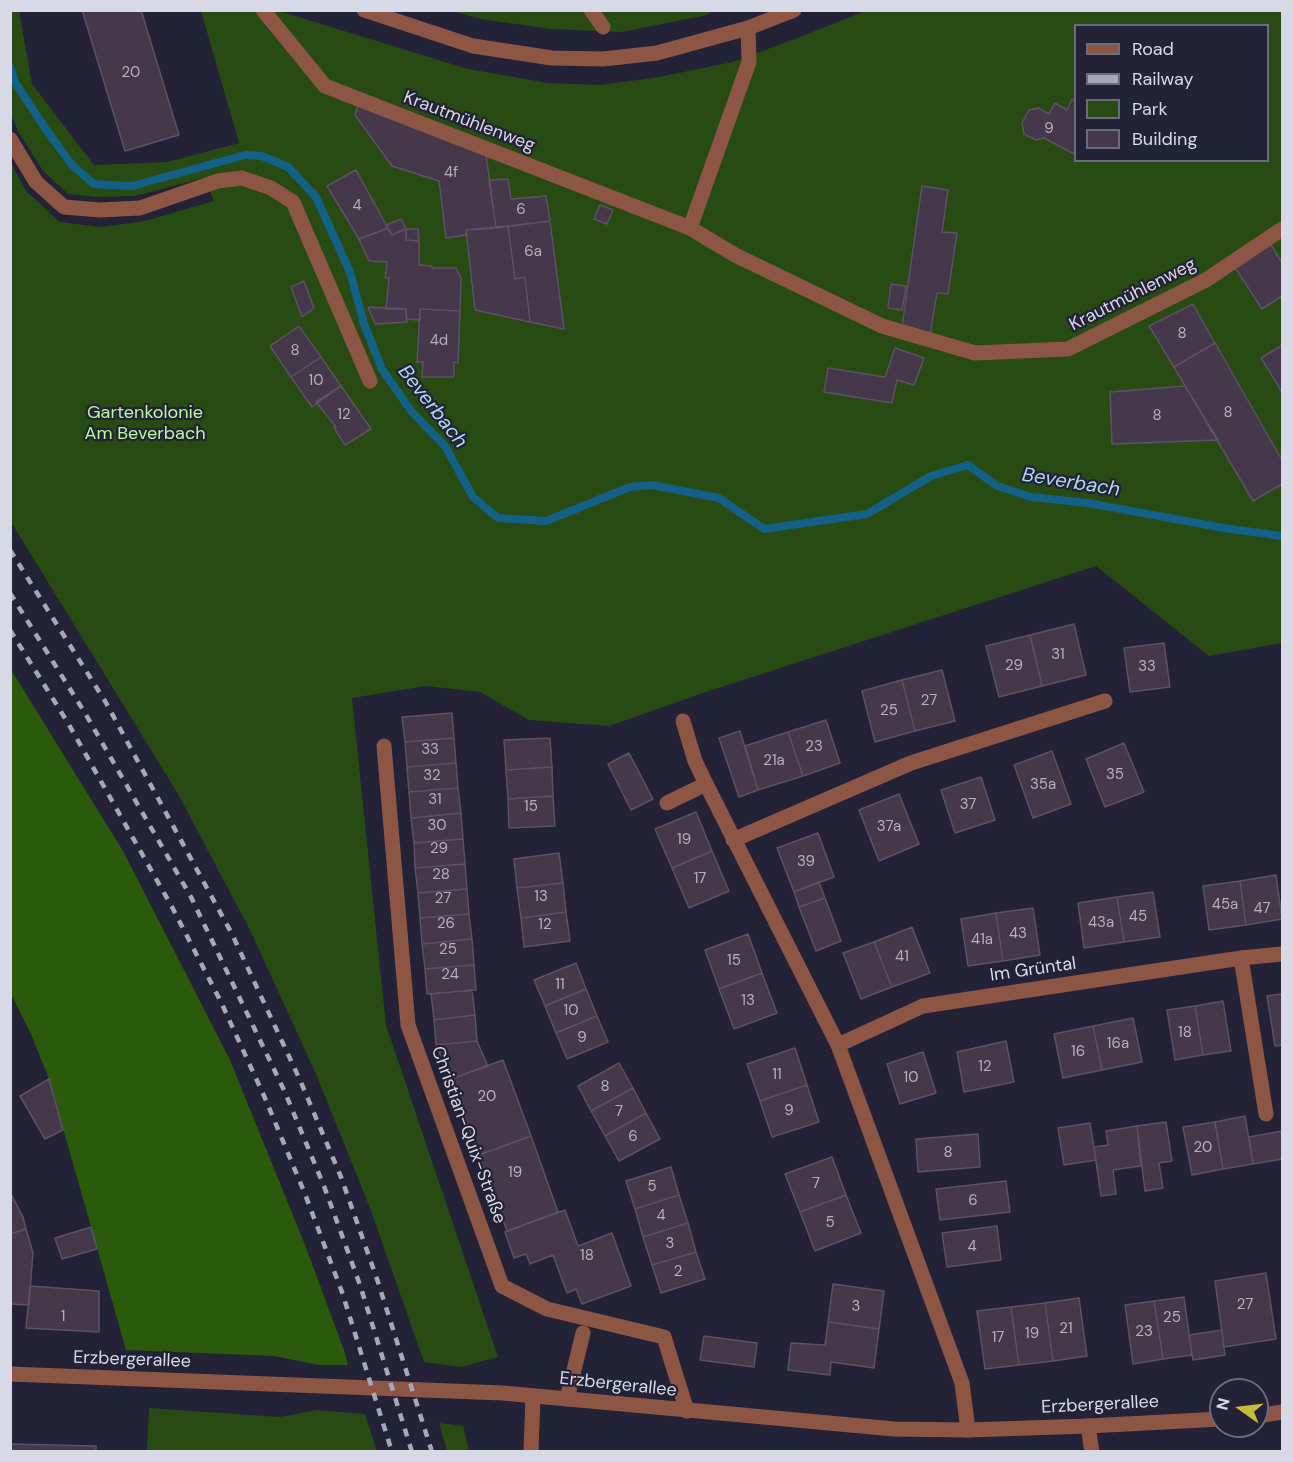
<!DOCTYPE html>
<meta charset="utf-8">
<style>
body{margin:0}
#map{position:relative;width:1293px;height:1462px;overflow:hidden;background:#232237;font-family:"DM Sans",sans-serif}
canvas{display:block}
.frame{position:absolute;inset:0;border:12px solid #d8d9e6;pointer-events:none}
.legend{position:absolute;left:1074px;top:24px;width:195px;height:138px;box-sizing:border-box;background:#232237;border:2px solid #6b6b7d;margin:0;padding:8px 10px;list-style:none;font-size:18px;color:#d8d9e6}
.legend li{display:flex;align-items:center;gap:12px;height:30px}
.legend b{width:30px;border:2px solid #6b6b7d}
.north{position:absolute;left:1209px;top:1378px;width:60px;height:60px;box-sizing:border-box;background:#232237;border:2px solid #6b6b7d;border-radius:50%;rotate:284deg;font-size:16px;font-weight:700;line-height:24px;text-align:center;color:#d8d9e6}
.north::after{content:'';display:block;margin:auto;width:21px;height:27px;background:#c8bb3b;clip-path:polygon(50% 0,100% 100%,50% 72%,0 100%)}
</style>
<div id="map">
<canvas width="1293" height="1462"></canvas>
<div class="frame"></div>
<ul class="legend">
<li><b style="height:8px;background:#8d5644"></b>Road</li>
<li><b style="height:8px;background:#a7a8b7"></b>Railway</li>
<li><b style="height:16px;background:#274b13"></b>Park</li>
<li><b style="height:16px;background:#46384b"></b>Building</li>
</ul>
<div class="north">N</div>
</div>
<script>
const ctx = document.querySelector('canvas').getContext('2d');
ctx.lineJoin = 'round';
function fillPath(path, color) { ctx.fillStyle = color; ctx.fill(path, 'evenodd'); }
const shape = rows => new Path2D(rows.map(r => 'M' + r).join(''));
function trace(path, color, width, dash) { ctx.strokeStyle = color; ctx.lineWidth = width; ctx.lineCap = dash ? 'butt' : 'round'; ctx.setLineDash(dash || []); ctx.stroke(path); }
function label(font, color, halo, rows, align = 'center') {
  ctx.font = font + ' "DM Sans",sans-serif'; ctx.lineWidth = 4.5; ctx.setLineDash([]); ctx.textBaseline = 'middle'; ctx.strokeStyle = halo; ctx.fillStyle = color; for (const [text, x, y, turn = 0] of rows) {
    ctx.save(); ctx.translate(x, y); ctx.rotate((+turn || 0) * Math.PI / 180); ctx.textAlign = isNaN(turn) ? turn : align; if (halo) ctx.strokeText(text, 0, 0); ctx.fillText(text, 0, 0); ctx.restore();
  }
}
const green = shape([
 [11,11,19,11,32,84,94,165,167,162,239,143,201,11,279,11,468,69,548,83,600,85,659,77,733,62,800,37,865,11,1282,11,1282,643,1209,656,1096,566,706,692,609,726,529,720,480,692,426,686,352,698,386,1025,498,1357,461,1367,424,1362,370,1208,316,1074,250,930,178,794,11,522,10,161,26,191,60,222,101,227,145,221,214,201,204,178,135,196,97,197,68,194,43,171,19,133,11,115],
 [1076,26,1268,26,1268,160,1076,160],
 [453,11,712,11,707,15,622,32,550,29,481,19],
 [149,1408,279,1417,317,1410,365,1414,377,1451,147,1451],
 [439,1423,463,1426,469,1451,447,1451]
]);
const forest = shape([
 [10,668,123,851,230,1060,305,1245,344,1350,348,1365,319,1365,274,1356,126,1350,49,1079,31,1034,11,994]
]);
const stream = shape([
 [10,67,16,84,45,128,72,165,94,184,132,186,245,155,262,156,288,167,316,197,350,272,364,324,382,369,411,411,445,446,473,497,498,518,546,521,630,487,652,485,719,498,764,529,867,514,931,476,968,465,997,486,1031,497,1088,503,1224,528,1282,536]
]);
const building = shape([
 [82,10,141,10,179,135,125,151,82,10],
 [1072,99,1076,101,1076,155,1044,138,1036,140,1024,134,1022,123,1029,110,1038,108,1049,114,1055,103,1067,110,1072,99],
 [358,106,486,155,496,228,466,230,466,235,446,238,439,181,392,166,355,115,358,106],
 [356,170,388,228,359,239,327,186,356,170],
 [508,179,511,199,546,196,550,221,496,228,489,180,508,179],
 [922,186,948,190,942,232,957,233,948,294,937,293,930,335,902,327,922,186],
 [600,205,613,210,607,224,594,219,600,205],
 [401,219,406,229,392,235,386,225,401,219],
 [550,221,564,329,530,322,525,277,515,279,508,226,550,221],
 [508,226,515,279,525,277,530,322,475,310,466,230,508,226],
 [388,228,392,235,406,229,406,240,419,241,419,265,432,266,432,268,456,268,461,278,460,311,420,309,420,320,406,319,406,309,386,309,389,278,385,278,387,262,369,261,359,239,388,228],
 [406,229,418,229,419,241,406,240,406,229],
 [1270,243,1282,263,1282,296,1262,309,1234,266,1270,243],
 [304,281,314,308,302,317,291,287,304,281],
 [891,284,906,286,902,310,888,308,891,284],
 [1193,304,1215,343,1174,367,1149,326,1193,304],
 [368,307,406,309,407,322,375,324,368,307],
 [420,309,460,311,458,363,454,362,454,377,422,377,423,362,417,362,420,309],
 [299,326,321,357,291,377,270,346,299,326],
 [1215,343,1282,460,1282,484,1253,501,1174,367,1215,343],
 [1282,345,1282,392,1261,358,1282,345],
 [895,348,924,358,914,385,897,380,892,403,824,392,828,368,885,377,895,348],
 [321,357,341,386,312,407,291,377,321,357],
 [341,386,371,429,345,445,334,428,336,427,316,402,341,386],
 [1185,386,1218,440,1112,444,1110,392,1185,386],
 [1074,624,1086,675,1042,686,1030,635,1074,624],
 [1030,635,1042,686,999,697,986,646,1030,635],
 [1164,643,1170,687,1130,692,1124,648,1164,643],
 [942,670,955,721,915,731,902,680,942,670],
 [902,680,915,731,875,742,862,691,902,680],
 [452,713,454,738,405,742,402,717,452,713],
 [826,720,840,763,803,776,788,732,826,720],
 [740,731,758,790,739,797,719,738,740,731],
 [788,732,803,776,758,790,745,746,788,732],
 [454,738,456,763,407,767,405,742,454,738],
 [550,738,552,767,506,770,504,740,550,738],
 [1124,743,1144,792,1105,807,1086,759,1124,743],
 [1052,751,1071,804,1033,818,1014,765,1052,751],
 [629,753,653,799,631,810,608,764,629,753],
 [456,763,458,788,409,792,407,767,456,763],
 [552,767,553,796,508,799,506,770,552,767],
 [981,777,995,820,955,833,941,790,981,777],
 [458,788,461,813,411,818,409,792,458,788],
 [899,794,919,844,879,861,859,810,899,794],
 [553,796,555,826,509,828,508,799,553,796],
 [696,812,712,851,672,868,655,829,696,812],
 [461,813,463,839,414,843,411,818,461,813],
 [818,833,834,877,794,892,777,848,818,833],
 [463,839,465,864,415,868,414,843,463,839],
 [712,851,729,891,689,908,672,868,712,851],
 [559,853,563,883,517,888,514,859,559,853],
 [465,864,467,889,418,893,415,868,465,864],
 [1276,875,1282,919,1246,925,1240,881,1276,875],
 [1240,881,1246,925,1209,930,1203,886,1240,881],
 [819,882,825,898,799,907,794,892,819,882],
 [563,883,566,912,521,918,517,888,563,883],
 [467,889,469,914,420,918,418,893,467,889],
 [1153,892,1160,937,1124,942,1117,897,1153,892],
 [1117,897,1124,942,1084,948,1078,903,1117,897],
 [825,898,841,941,816,951,799,907,825,898],
 [1033,908,1040,955,1003,961,996,913,1033,908],
 [566,912,570,941,524,947,521,918,566,912],
 [996,913,1003,961,968,966,961,919,996,913],
 [469,914,472,939,422,944,420,918,469,914],
 [912,927,930,973,892,987,874,942,912,927],
 [748,934,762,973,719,989,705,950,748,934],
 [472,939,474,965,425,969,422,944,472,939],
 [874,942,892,987,861,999,843,953,874,942],
 [576,963,586,989,545,1006,534,980,576,963],
 [474,965,476,990,427,994,425,969,474,965],
 [762,973,777,1013,734,1029,719,989,762,973],
 [586,989,597,1016,556,1033,545,1006,586,989],
 [472,990,475,1015,434,1020,431,994,472,990],
 [1282,994,1282,1045,1275,1046,1267,996,1282,994],
 [1223,1001,1231,1051,1203,1055,1195,1006,1223,1001],
 [1195,1006,1203,1055,1175,1060,1167,1010,1195,1006],
 [475,1015,477,1041,436,1045,434,1020,475,1015],
 [597,1016,608,1042,567,1059,556,1033,597,1016],
 [1133,1018,1142,1062,1102,1070,1093,1026,1133,1018],
 [1093,1026,1102,1070,1063,1078,1054,1034,1093,1026],
 [477,1041,488,1066,451,1079,436,1045,477,1041],
 [1006,1041,1014,1082,964,1092,957,1052,1006,1041],
 [795,1048,807,1085,760,1101,747,1064,795,1048],
 [923,1052,936,1093,900,1104,887,1064,923,1052],
 [503,1060,531,1136,479,1155,451,1079,503,1060],
 [619,1063,633,1088,591,1111,578,1086,619,1063],
 [49,1079,63,1130,45,1139,20,1096,49,1079],
 [807,1085,819,1122,772,1137,760,1101,807,1085],
 [633,1088,646,1113,605,1136,591,1111,633,1088],
 [646,1113,660,1139,619,1161,605,1136,646,1113],
 [1245,1116,1253,1164,1223,1169,1215,1122,1245,1116],
 [1166,1122,1172,1161,1159,1163,1163,1188,1145,1191,1137,1126,1166,1122],
 [1215,1122,1223,1169,1192,1175,1183,1127,1215,1122],
 [1090,1123,1096,1160,1064,1165,1058,1128,1090,1123],
 [1137,1126,1141,1166,1113,1170,1116,1194,1101,1196,1094,1147,1108,1145,1106,1131,1137,1126],
 [1282,1131,1282,1159,1253,1164,1249,1137,1282,1131],
 [978,1134,980,1167,918,1172,916,1139,978,1134],
 [531,1136,558,1212,507,1231,479,1155,531,1136],
 [832,1157,846,1195,800,1212,785,1174,832,1157],
 [671,1167,679,1195,635,1209,626,1181,671,1167],
 [1006,1181,1010,1212,940,1220,936,1189,1006,1181],
 [10,1192,23,1217,26,1229,10,1234,10,1192],
 [679,1195,688,1223,643,1237,635,1209,679,1195],
 [846,1195,861,1233,815,1251,800,1212,846,1195],
 [565,1210,578,1246,612,1233,631,1286,582,1304,576,1289,567,1293,553,1255,530,1264,526,1254,514,1258,505,1232,565,1210],
 [688,1223,696,1252,652,1265,643,1237,688,1223],
 [997,1226,1001,1260,947,1267,942,1233,997,1226],
 [91,1227,97,1249,62,1259,55,1238,91,1227],
 [26,1229,33,1253,29,1305,10,1304,10,1234,26,1229],
 [696,1252,705,1279,661,1293,652,1265,696,1252],
 [1266,1273,1276,1339,1224,1347,1215,1281,1266,1273],
 [833,1284,884,1291,879,1329,828,1322,833,1284],
 [30,1286,99,1291,99,1332,26,1328,30,1286],
 [1184,1297,1192,1355,1163,1359,1154,1301,1184,1297],
 [1079,1298,1087,1356,1053,1361,1045,1303,1079,1298],
 [1154,1301,1163,1359,1133,1364,1125,1305,1154,1301],
 [1045,1303,1053,1361,1019,1365,1011,1307,1045,1303],
 [1011,1307,1019,1365,985,1369,977,1311,1011,1307],
 [828,1322,879,1329,874,1368,831,1362,830,1375,788,1370,791,1343,825,1345,828,1322],
 [1222,1330,1225,1355,1193,1360,1189,1335,1222,1330],
 [704,1336,757,1343,754,1367,700,1360,704,1336],
 [10,1444,96,1446,96,1452,10,1452,10,1444]
]);
const service = shape([
 [263,10,325,86,690,228],
 [591,10,603,27],
 [10,139,36,182,64,207,100,210,140,208,218,181,242,178,271,188,293,202,370,381],
 [667,803,706,784],
 [1241,958,1266,1114],
 [567,1399,583,1333],
 [531,1452,533,1396]
]);
const minor = shape([
 [364,10,473,46,552,58,603,59,657,53,748,28,794,10],
 [748,28,749,62,690,228,735,255,882,326,975,353,1068,349,1206,280,1282,229],
 [683,721,695,761,706,784,838,1045,962,1383,968,1430],
 [384,746,408,1025,502,1286,547,1309,664,1337,687,1411],
 [733,840,911,763,1105,701],
 [838,1045,923,1006,1241,958,1282,954],
 [1088,1426,1092,1452]
]);
const tertiary = shape([
 [10,1374,503,1393,894,1429,968,1430,1088,1426,1221,1419],
 [1257,1416,1282,1412]
]);
const rail = shape([
 [10,550,105,701,232,934,300,1080,341,1177,377,1279,432,1452],
 [10,593,85,713,191,897,284,1090,324,1186,360,1285,412,1452],
 [10,630,68,723,172,907,221,1002,265,1098,305,1194,342,1292,392,1452]
]);
const numberNames = [
 ["20",131,73],
 ["9",1049,129],
 ["4f",451,173],
 ["4",357,206],
 ["6",521,210],
 ["6a",533,252],
 ["8",1182,334],
 ["4d",439,341],
 ["8",295,351],
 ["10",316,381],
 ["8",1228,413],
 ["12",344,415],
 ["8",1157,416],
 ["31",1058,655],
 ["29",1014,666],
 ["33",1147,667],
 ["27",929,701],
 ["25",889,711],
 ["23",814,747],
 ["33",430,750],
 ["21a",774,761],
 ["35",1115,775],
 ["32",432,776],
 ["35a",1043,785],
 ["31",435,800],
 ["37",968,805],
 ["15",531,807],
 ["30",437,826],
 ["37a",889,827],
 ["19",684,840],
 ["29",439,849],
 ["39",806,862],
 ["28",441,875],
 ["17",700,879],
 ["13",541,897],
 ["27",443,899],
 ["45a",1225,905],
 ["47",1262,909],
 ["45",1138,917],
 ["43a",1101,923],
 ["26",446,924],
 ["12",545,925],
 ["43",1018,934],
 ["41a",982,940],
 ["25",448,950],
 ["41",902,957],
 ["15",734,961],
 ["24",450,975],
 ["11",560,985],
 ["13",748,1001],
 ["10",571,1011],
 ["18",1185,1033],
 ["9",582,1038],
 ["16a",1118,1044],
 ["16",1078,1052],
 ["12",985,1067],
 ["11",777,1075],
 ["10",911,1078],
 ["8",605,1087],
 ["20",487,1097],
 ["9",789,1111],
 ["7",619,1112],
 ["6",633,1137],
 ["20",1203,1148],
 ["8",948,1153],
 ["19",515,1173],
 ["7",816,1184],
 ["5",652,1187],
 ["6",973,1201],
 ["4",661,1216],
 ["5",830,1223],
 ["3",670,1244],
 ["4",972,1247],
 ["18",587,1256],
 ["2",678,1272],
 ["27",1245,1305],
 ["3",856,1307],
 ["1",63,1317],
 ["25",1172,1318],
 ["21",1066,1329],
 ["23",1144,1332],
 ["19",1032,1334],
 ["17",998,1338]
];
const streetNames = [
 ["Krautmühlenweg",469,122,21],
 ["Krautmühlenweg",1133,295,-27],
 ["Im Grüntal",1033,970,-8],
 ["Christian-Quix-Straße",468,1135,70],
 ["Erzbergerallee",132,1360,2],
 ["Erzbergerallee",618,1385,6],
 ["Erzbergerallee",1100,1405,-3]
];
const parkNames = [
 ["Gartenkolonie",145,413],
 ["Am Beverbach",145,434]
];
const waterNames = [
 ["Beverbach",432,407,52],
 ["Beverbach",1071,483,9]
];
fillPath(green, '#274b13');
fillPath(forest, '#2b5a0d');
trace(stream, '#136186', 8);
fillPath(building, '#46384b');
trace(building, '#5f5165', 1.5);
trace(service, '#8d5644', 15);
trace(minor, '#8d5644', 15);
trace(tertiary, '#8d5644', 15);
trace(rail, '#a7a8b7', 4.5, [8, 8]);
label('15px', '#b4b1bf', null, numberNames);
label('18px', '#d8d9e6', '#232237', streetNames);
label('18px', '#b7fb98', '#232237', parkNames);
label('italic 20px', '#aed9f4', '#232237', waterNames);
</script>
